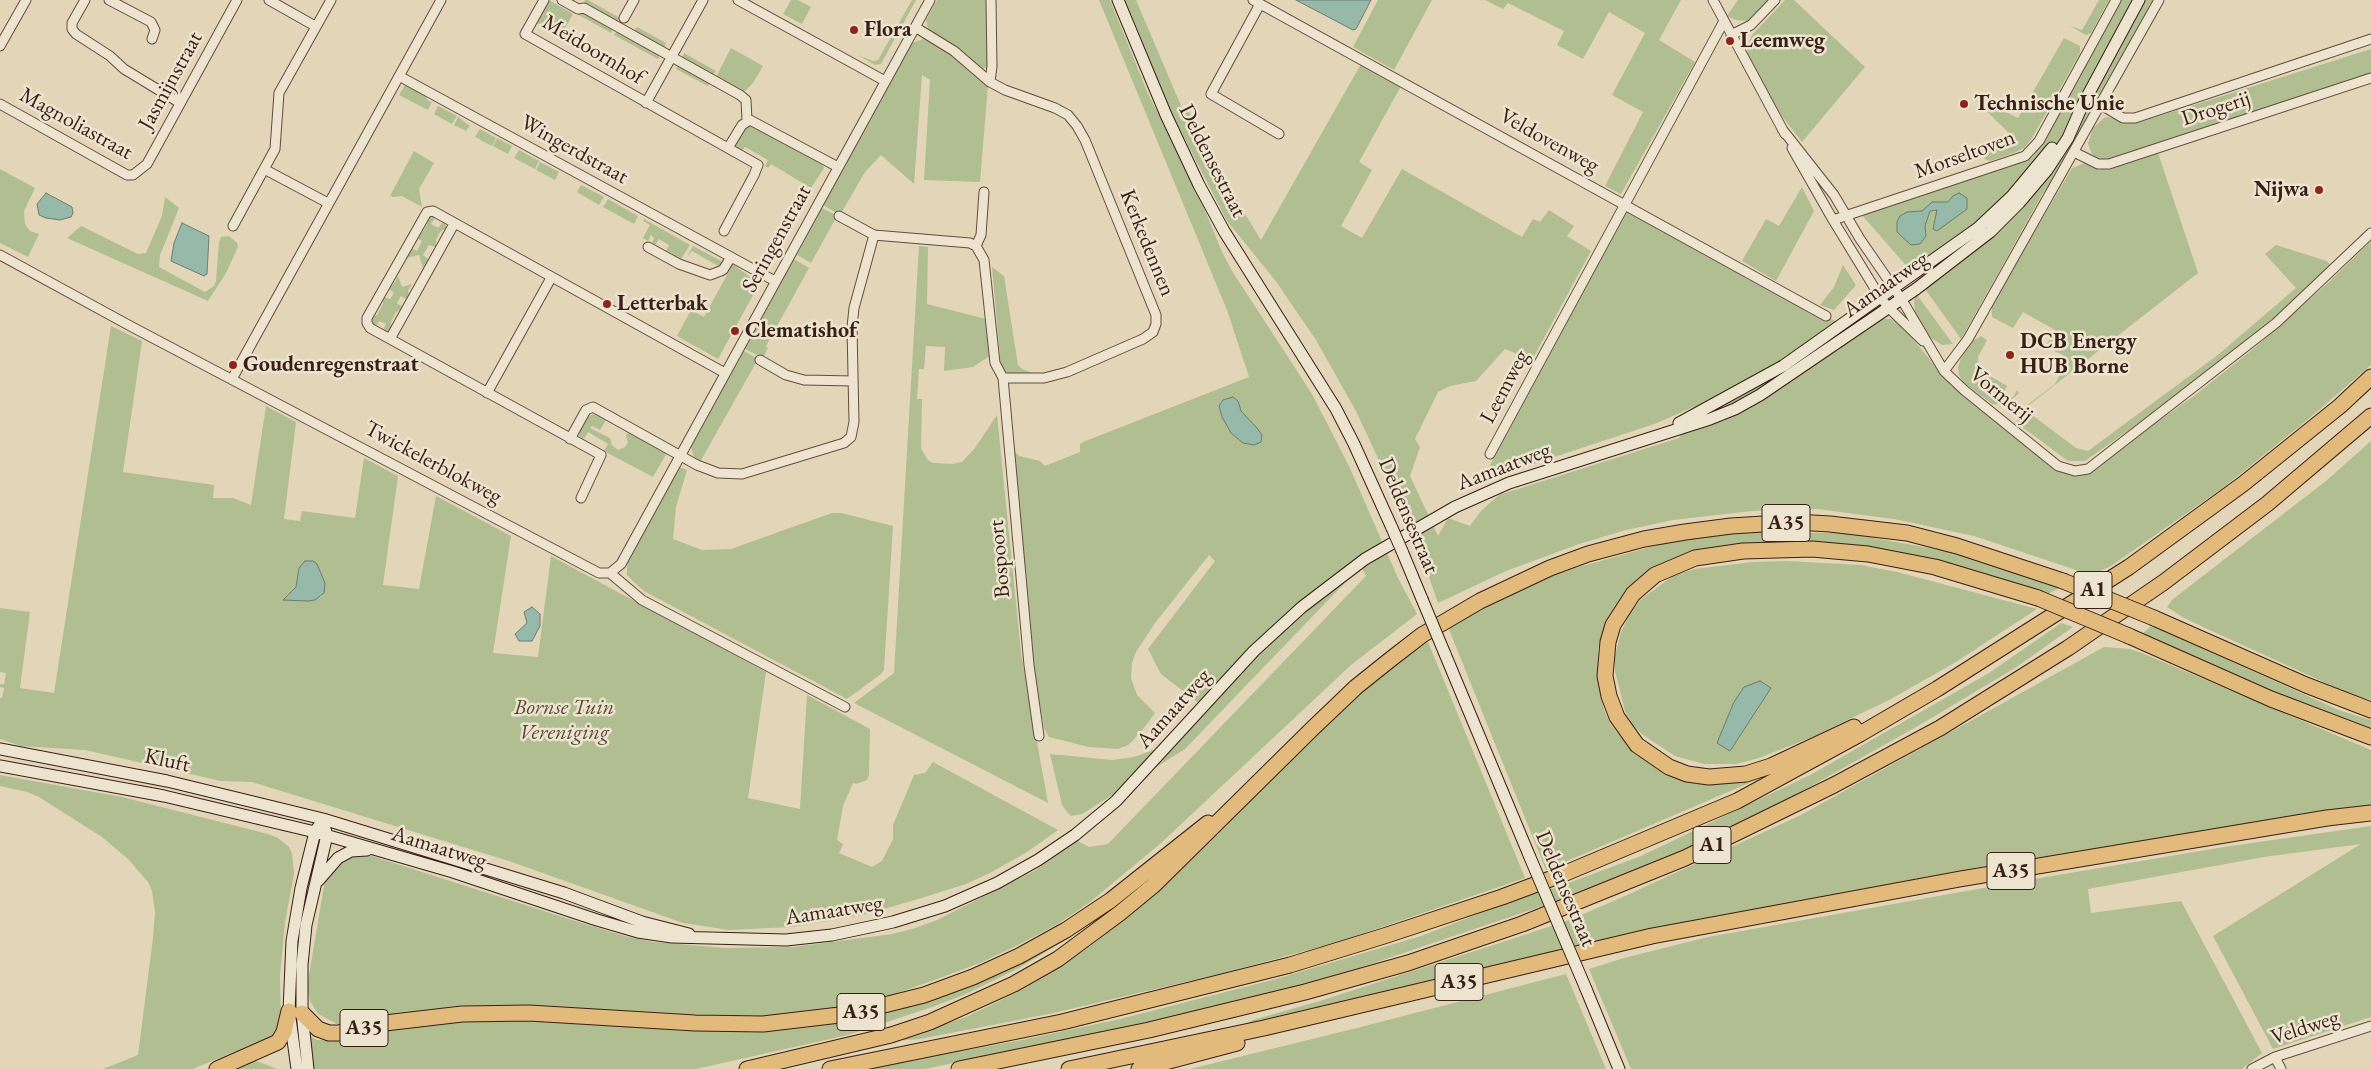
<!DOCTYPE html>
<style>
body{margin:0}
canvas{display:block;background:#e3d5b7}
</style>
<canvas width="2371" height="1069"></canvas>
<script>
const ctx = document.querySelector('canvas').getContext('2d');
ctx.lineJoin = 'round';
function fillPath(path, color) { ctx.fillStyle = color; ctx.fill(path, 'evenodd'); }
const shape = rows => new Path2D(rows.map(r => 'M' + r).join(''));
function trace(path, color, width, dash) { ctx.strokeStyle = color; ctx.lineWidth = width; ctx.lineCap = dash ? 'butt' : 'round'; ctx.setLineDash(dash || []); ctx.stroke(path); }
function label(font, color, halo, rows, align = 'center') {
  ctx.font = font + ' "EB Garamond",serif'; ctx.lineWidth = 5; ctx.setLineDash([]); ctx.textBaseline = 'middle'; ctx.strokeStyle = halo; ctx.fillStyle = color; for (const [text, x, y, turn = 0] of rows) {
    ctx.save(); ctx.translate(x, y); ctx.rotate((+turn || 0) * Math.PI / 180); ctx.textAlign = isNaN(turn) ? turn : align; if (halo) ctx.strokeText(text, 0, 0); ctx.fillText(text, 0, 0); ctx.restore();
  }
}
const green = shape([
 [549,0,573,14,561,36,536,23],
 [585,0,588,0,620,18,617,22,584,3],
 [791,0,798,0,811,7,802,24,783,14],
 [912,0,916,0,881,64,875,65,858,55,873,61,878,60],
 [937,0,989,0,989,64,985,68,981,69,929,33,926,20],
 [1099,0,1110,0,1148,94,1195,186,1222,252,1232,271,1312,394,1349,466,1398,578,1417,614,1351,665,1161,843,1090,902,1056,925,1020,944,980,963,929,982,897,993,830,1009,748,1019,507,1005,455,1006,348,1024,337,1024,318,1014,310,1001,307,987,325,880,342,860,356,855,372,856,572,920,625,936,654,942,725,948,793,947,893,934,915,928,937,920,1034,871,1078,841,1089,847,1108,844,1366,576,1361,566,1185,749,1082,814,1071,816,1067,812,1062,805,1050,754,1112,760,1134,757,1176,742,1200,704,1161,674,1148,649,1215,561,1209,555,1155,623,1136,652,1132,663,1131,678,1137,695,1155,713,1140,733,1128,745,1118,749,1089,747,1049,737,1044,728,1033,666,1011,447,1019,456,1040,461,1045,466,1080,452,1080,444,1083,442,1249,377,1227,310],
 [1223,400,1238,401,1241,411,1262,435],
 [1125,0,1136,0,1182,108,1185,110,1187,108,1242,209,1261,240,1361,64,1401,86,1359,162,1372,170,1341,226,1362,238,1402,169,1522,237,1533,219,1540,222,1549,210,1574,226,1567,236,1591,251,1532,360,1505,349,1476,381,1450,386,1438,392,1415,439,1420,447,1410,476,1438,536,1448,518,1470,526,1481,511,1499,495,1679,438,1693,407,1657,423,1482,481,1560,328,1624,210,1759,284,1860,333,1883,319,1891,319,1901,325,1952,386,2018,438,2072,475,2087,472,2194,396,2253,349,2329,282,2371,241,2371,365,2306,421,2224,487,2111,566,2091,575,1974,536,1894,519,1817,509,1752,511,1673,520,1626,530,1579,544,1506,571,1438,603,1418,545,1357,413,1316,340,1275,280,1227,221,1173,116],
 [1378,0,1432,0,1394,70,1353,47],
 [1485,0,1681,0,1659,40,1695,62,1621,194,1605,186,1643,112,1612,95,1645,33,1609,12,1583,59,1557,45,1564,31,1508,3,1503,9],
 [1738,0,1769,0,1748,21,1736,20,1727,16],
 [1785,0,1794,0,1865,67,1802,142,1771,102,1749,59,1747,48,1752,35],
 [2099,0,2109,0,2091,33,2086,35,2070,26,2082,30],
 [2121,0,2153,0,2059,171,2043,193,1961,339,1917,278,1861,214,2031,158,2035,154],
 [580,10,613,28,611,33,577,14],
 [637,27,666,43,664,48,634,31],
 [617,31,660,55,658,59,614,35],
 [926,38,948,52,988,85,980,182,924,180,930,80,922,75,914,184,881,155,865,172,840,215,823,205,912,43],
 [2064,38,2080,46,2080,53,2032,138,2024,148,2014,153,1990,161,1985,159,1982,151,2003,144,2009,133,1973,98,1974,96,2018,118],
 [731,48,763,66,753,83,744,92,716,77],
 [2371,49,2371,73,2106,161,2097,158,2092,154,2088,144,2093,128,2104,118,2108,117,2127,123,2137,123],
 [684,53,716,71,713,75,682,58],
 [678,65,710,83,708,86,676,69],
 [405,85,426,96,427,100,432,102,428,110,399,95],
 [438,106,457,116,452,124,434,114],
 [458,117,470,126,466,131,454,125],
 [750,125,822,164,824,168,811,188,771,164,768,168,765,166,768,160,745,147,741,152,737,150,735,143,743,128],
 [480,129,496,138,492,146,475,137],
 [497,138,512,146,508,154,493,146],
 [519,150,539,161,535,169,514,158],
 [414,151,434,163,419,189,422,207,402,196,393,197,390,196],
 [2158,153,2198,273,2024,409,2076,448,2088,451,2219,354,2296,288,2265,254,2276,245,2327,261,2331,266,2294,302,2163,406,2085,461,2068,461,2017,423,2018,412,2055,384,2062,371,2060,361,2063,355,2050,349,2051,346,2047,344,2055,330,2023,312,2013,328,1992,317,1992,305,2072,168,2085,163,2099,170,2111,169],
 [540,162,559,172,555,180,536,170],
 [0,169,35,188,24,211,25,224,30,231,39,234,28,257,0,243],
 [581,185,604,197,599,205,577,192],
 [1802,187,1814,211,1776,281,1742,261,1766,219,1779,226],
 [165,197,179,208,160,255,159,267,205,292,214,286,216,281,219,242,221,237,229,236,237,243,238,247,226,273,208,301,67,238,81,226,138,254,146,253,162,216],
 [608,199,638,216,634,224,603,207],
 [822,208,837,216,811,263,797,255],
 [431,215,435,218,431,224,438,228,443,222,447,227,440,232,436,240,436,247,429,245,423,255,429,260,423,268,419,255,406,258,411,248,417,251,422,241,417,238,417,235,422,233,427,225,425,220],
 [644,219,690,245,681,259,666,251,669,245,659,239,655,245,652,243,654,238,651,235,648,241,643,238,650,225,643,221],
 [693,246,723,262,720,267,692,251,687,257],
 [919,246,928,247,927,304,986,319,990,356,973,367,944,371,945,347,926,346,924,369,919,369,917,399,922,399,921,449,928,460,933,463,952,464,962,462,975,448,997,415,1021,653,1048,803,854,703,894,673],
 [794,259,809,268,766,346,768,348,763,358,745,349],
 [733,264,754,280,758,286,718,359,677,336,691,310,704,317],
 [1843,265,1856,285,1834,310,1820,305,1834,287],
 [992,267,1004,276,1018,365,1022,369,1035,374,1007,375,1001,368],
 [398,276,402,287,412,284,408,291,409,296,406,299,401,296,397,303,403,308,396,312,391,322,392,328,385,333,383,330,386,324,379,321,376,326,371,325,370,320,372,317,377,315,383,304,383,297,390,299,394,293,388,288,394,284],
 [1917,295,1953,344,1942,345,1930,337,1915,312,1914,300],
 [111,326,142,341,123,472,214,485,213,498,233,498,251,505,266,406,296,422,284,519,300,521,302,511,355,518,364,458,398,476,383,585,419,589,436,496,511,536,493,653,538,657,551,556,766,672,748,798,800,809,807,695,870,729,869,775,867,780,856,784,853,783,843,806,837,840,843,844,839,853,872,867,882,861,893,839,893,825,914,775,925,773,933,762,1058,830,1027,852,990,873,966,884,915,900,863,915,791,927,729,930,683,923,509,861,252,782,221,781,85,750,21,746,0,739,0,698,2,698,4,688,0,687,0,684,4,684,6,673,0,672,0,608,30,612,20,688,54,693],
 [299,568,323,578,325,588,321,597,284,600,296,587],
 [1981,336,1987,340,1978,357,1979,367,1983,372,2007,386,2004,392,2013,398,2017,390,2019,393,2006,405,1992,404,1963,382,1959,375,1958,367,1962,356,1972,341],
 [744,351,758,359,700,462,694,458,691,447],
 [594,414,606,420,600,430,592,426,590,428,610,438,612,445,618,450,625,447,628,443,626,436,628,432,666,454,653,477,604,451,608,444,588,432,584,439,580,437,578,431,586,417],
 [2371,441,2371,700,2350,694,2214,632,2184,618,2167,607,2173,599,2326,481],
 [679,467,687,470,676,507,673,539,702,550,731,549,832,513,841,513,893,526,884,670,881,674,847,699,644,591,634,582,627,575,627,561],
 [1738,532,1846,533,1946,551,1982,560,2062,587,2045,595,1913,559,1704,551,1617,606,1603,633,1598,649,1600,694,1604,710,1611,725,1633,753,1670,776,1696,784,1722,784,1770,774,1546,870,1448,627,1519,586,1579,567,1675,540],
 [1787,561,1861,565,1897,572,2037,609,1956,662,1891,699,1810,738,1759,758,1736,764,1704,764,1675,756,1643,735,1633,725,1625,711,1615,671,1615,655,1621,632,1629,615,1640,600,1673,576,1694,569,1753,562],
 [1760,681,1730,751,1717,743],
 [2061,623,2073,627,2015,668,1918,726,1747,822,1602,886,1359,968,1218,1008,925,1069,861,1069,1022,1040,1120,1019,1276,979,1421,936,1525,896,1555,888,1641,856,1812,774,1989,673],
 [2151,626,2176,635,2199,647,2341,711,2371,720,2371,734,2141,635],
 [1426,637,1525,878,1338,942,1223,973,1049,1014,920,1039,892,1041,966,1017,1022,990,1062,966,1097,941,1177,872,1282,765,1368,685],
 [2104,647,2130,649,2142,653,2371,750,2371,806,1991,865,1843,894,1243,1025,1253,1020,1323,1000,1515,938,1572,919,1625,896,1801,815],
 [0,775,122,797,268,834,278,838,289,847,292,853,294,874,285,922,280,975,281,1022,274,1035,193,1069,103,1069,138,1055,153,938,155,913,152,891,148,882,128,859,102,837,39,797,27,792,0,786],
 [2371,826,2371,1017,2273,1049,2213,936,2361,844,2264,857,2088,889,2091,913,2181,901,2262,1053,2242,1069,1631,1069,1589,969,1624,958,1708,937,2034,879,2224,847],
 [1096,917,1067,939,1019,968,966,994,935,1006,848,1035,696,1069,313,1069,308,1035,317,1040,331,1040,422,1022,505,1016,686,1031,722,1031,785,1029,856,1020],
 [1566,974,1606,1069,1190,1069,1357,1028],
 [252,1060,262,1063,277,1069,230,1069]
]);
const water = shape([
 [1296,0,1371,0,1356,29,1353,30,1296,0],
 [46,193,72,207,73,213,71,217,60,220,46,218,39,215,37,204,46,193],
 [1959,193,1967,198,1967,209,1937,231,1933,229,1937,210,1930,211,1925,226,1926,236,1920,244,1911,245,1897,232,1897,222,1900,216,1907,212,1922,211,1932,202,1948,202,1953,196,1959,193],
 [182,223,209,236,207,274,204,276,171,261,174,243,182,223],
 [1233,397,1238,401,1241,411,1257,428,1262,435,1261,442,1254,445,1243,443,1231,433,1222,417,1219,406,1223,400,1233,397],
 [305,561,313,561,317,564,325,583,324,593,315,600,308,601,283,600,296,587,299,568,305,561],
 [532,607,540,614,540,626,532,641,519,641,515,634,527,623,524,612,532,607],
 [1760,681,1771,688,1730,751,1717,743,1734,702,1744,687,1760,681]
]);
const street = shape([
 [85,0,72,23,72,29,76,34,110,56,124,69,180,103],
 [109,0,151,22,155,30,152,39],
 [269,0,315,26],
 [544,0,525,34,758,165,754,175,724,231],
 [562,0,578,9,584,8,740,95,746,100,747,120],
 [738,0,885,81],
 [1253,0,1826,316],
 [1713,0,1785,134],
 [1260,4,1211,94,1279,134],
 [624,18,634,0],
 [1731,35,1751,25,1775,0],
 [0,46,26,0],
 [399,76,775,281],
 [990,82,992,66,991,0],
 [646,103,703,0],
 [0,104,127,175,133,175,147,164,237,0],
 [2101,105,2123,118,2135,118,2371,39],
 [1782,129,1834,195,1860,239,1902,300,1944,371,1964,390,2058,466,2075,471,2088,469,2276,323,2371,233],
 [728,148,742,125,750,120,838,167],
 [1792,148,1833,220,1880,297,1889,308,1923,341],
 [2074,152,2098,164,2109,164,2371,78],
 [264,169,328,203],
 [839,216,874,235,970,243,976,246,984,260,995,363,1003,378,1044,378,1067,372,1143,339,1153,332,1156,324,1156,315,1085,140,1077,126,1068,115,1055,108,1005,90,990,82,954,51,915,27],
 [1833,220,2025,156,2039,141,2116,0],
 [233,226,275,149,279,93,331,0],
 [976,246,981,235,984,192],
 [648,247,679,264,710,275,723,270,731,257],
 [0,255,134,328,599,573,610,573,621,564,930,0],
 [390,339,454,224],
 [760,360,786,375,804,380,853,381],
 [1944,371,1968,339,2159,0],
 [1003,378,1029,665,1039,736],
 [232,379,441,0],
 [487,393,551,278],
 [570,439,586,410,593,407,697,465,718,473,742,474,844,443,851,437,854,422,852,327,854,308,874,235],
 [1490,454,1724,21],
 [581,498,601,455,370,328,367,323,367,318,427,212,433,211,725,373],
 [610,573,642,600,845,707],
 [2275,1057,2281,1069],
 [2252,1069,2275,1057,2371,1026]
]);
const secondary = shape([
 [1118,0,1166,115,1199,185,1224,231,1336,409,1354,444,1392,528],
 [1679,423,1783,366,1978,228,2012,196,2052,148],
 [1402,551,1422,599],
 [1445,654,1529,855],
 [0,749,167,781,323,819,564,893,642,922,689,934],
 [0,766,164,796,315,832,453,872,597,920,638,932,672,937,786,940,832,935,893,922,945,906,997,883,1038,860,1075,835,1116,801,1254,651,1302,607,1365,559,1455,507,1509,483,1710,419,1735,409,1760,395,1916,289,1990,232,2019,203,2047,170,2068,138,2082,106,2139,0],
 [318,881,338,858,351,851,367,850],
 [1586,989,1619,1069],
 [297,1069,289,1011,292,941,301,888,315,832,318,827],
 [308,1069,302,1013,302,965,306,925,327,835,325,829]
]);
const highway = shape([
 [2154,618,2306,685,2371,710],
 [2129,636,2271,699,2371,737],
 [1854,727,1771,766,1746,774,1709,777,1687,774,1669,767,1637,745,1617,717,1609,696,1605,676,1608,642,1613,625,1633,594,1655,575,1695,558,1743,551,1812,549,1868,554,1935,567,2038,598],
 [302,1013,318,1029,329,1033,338,1033,385,1023,462,1014,529,1013,695,1023,763,1024,848,1014,924,995,973,977,1019,956,1066,930,1111,900,1208,823],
 [217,1069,278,1042,284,1032,289,1011],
 [747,1069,891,1035,930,1022,1014,984,1058,959,1120,913,1154,885,1313,728,1356,687,1391,659,1422,635,1480,601,1550,568,1588,554,1644,539,1685,532,1731,526,1796,522,1830,524,1907,533,1957,546,2063,581],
 [830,1069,1062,1022,1290,965,1384,936,1502,897,1561,875,1737,801,1860,734,1937,689,2129,567,2243,484,2340,406,2371,377],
 [959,1069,1149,1030,1305,992,1408,963,1522,924,1685,858,1834,785,1940,728,2068,648,2164,582,2267,504,2371,416],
 [1069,1069,1264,1028,1652,936,1960,879,2327,818,2371,813],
 [1139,1069,1237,1043]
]);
const secondaryBridge = shape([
 [1392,528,1402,551],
 [1422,599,1445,654],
 [1529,855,1586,989]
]);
const highwayBridge = shape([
 [2063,581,2154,618],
 [2038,598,2129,636]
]);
const markers = [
 [854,30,5,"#8f2418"],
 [1730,41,5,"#8f2418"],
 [1964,104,5,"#8f2418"],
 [2319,190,5,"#8f2418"],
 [607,304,5,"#8f2418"],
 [735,331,5,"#8f2418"],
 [2010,355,5,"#8f2418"],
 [233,365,5,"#8f2418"]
];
const shields = [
 [1786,523,48],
 [2093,590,38],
 [1712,845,38],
 [2011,871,48],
 [1459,982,48],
 [861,1012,48],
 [364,1028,48]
];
const shieldNames = [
 ["A35",1786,523],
 ["A1",2093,590],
 ["A1",1712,845],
 ["A35",2011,871],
 ["A35",1459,982],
 ["A35",861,1012],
 ["A35",364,1028]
];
const poiNames = [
 ["Flora",864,30],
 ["Leemweg",1740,41],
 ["Technische Unie",1974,104],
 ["Nijwa",2309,190,"right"],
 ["Letterbak",617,304],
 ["Clematishof",745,331],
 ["DCB Energy",2020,342],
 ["HUB Borne",2020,367],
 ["Goudenregenstraat",243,365]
];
const streetNames = [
 ["Meidoornhof",593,50,31],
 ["Jasmijnstraat",171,81,-61],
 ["Drogerij",2216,109,-18],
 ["Magnoliastraat",76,124,29],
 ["Veldovenweg",1549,141,29],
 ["Wingerdstraat",574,150,29],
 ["Morseltoven",1965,155,-20],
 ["Deldensestraat",1212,161,63],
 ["Seringenstraat",777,239,-61],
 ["Kerkedennen",1147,243,68],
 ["Aamaatweg",1886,285,-35],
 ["Leemweg",1505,387,-62],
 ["Vormerij",2001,395,39],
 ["Twickelerblokweg",433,463,28],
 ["Aamaatweg",1504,467,-21],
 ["Deldensestraat",1408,516,67],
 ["Bospoort",1000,559,-95],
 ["Aamaatweg",1174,709,-48],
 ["Kluft",167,761,12],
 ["Aamaatweg",439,848,17],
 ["Deldensestraat",1565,889,67],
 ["Aamaatweg",834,911,-9],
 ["Veldweg",2305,1028,-18]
];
const parkNames = [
 ["Bornse Tuin",564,708],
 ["Vereniging",564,733]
];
fillPath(green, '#b0be91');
fillPath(water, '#96b9a9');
trace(water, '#717b6e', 1);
trace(street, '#644c3e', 11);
trace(secondary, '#391f15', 13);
trace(highway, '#391f15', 17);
trace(street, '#ede4d0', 9);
trace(secondary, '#ede4d0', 11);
trace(highway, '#e2ba7c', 15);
trace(secondaryBridge, '#391f15', 13, []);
trace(highwayBridge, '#391f15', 17, []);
trace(secondaryBridge, '#ede4d0', 11);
trace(highwayBridge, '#e2ba7c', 15);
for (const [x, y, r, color] of markers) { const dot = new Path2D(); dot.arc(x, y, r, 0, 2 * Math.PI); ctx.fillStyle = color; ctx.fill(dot); trace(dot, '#ede4d0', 2); }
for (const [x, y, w] of shields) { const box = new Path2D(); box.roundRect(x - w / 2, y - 18.5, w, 37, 4); ctx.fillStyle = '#ede4d0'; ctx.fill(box); trace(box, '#391f15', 1); }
label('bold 21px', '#391f15', null, shieldNames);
label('bold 22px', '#391f15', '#ede4d0', poiNames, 'left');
label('22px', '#391f15', '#ede4d0', streetNames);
label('italic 22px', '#574734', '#ede4d0', parkNames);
</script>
